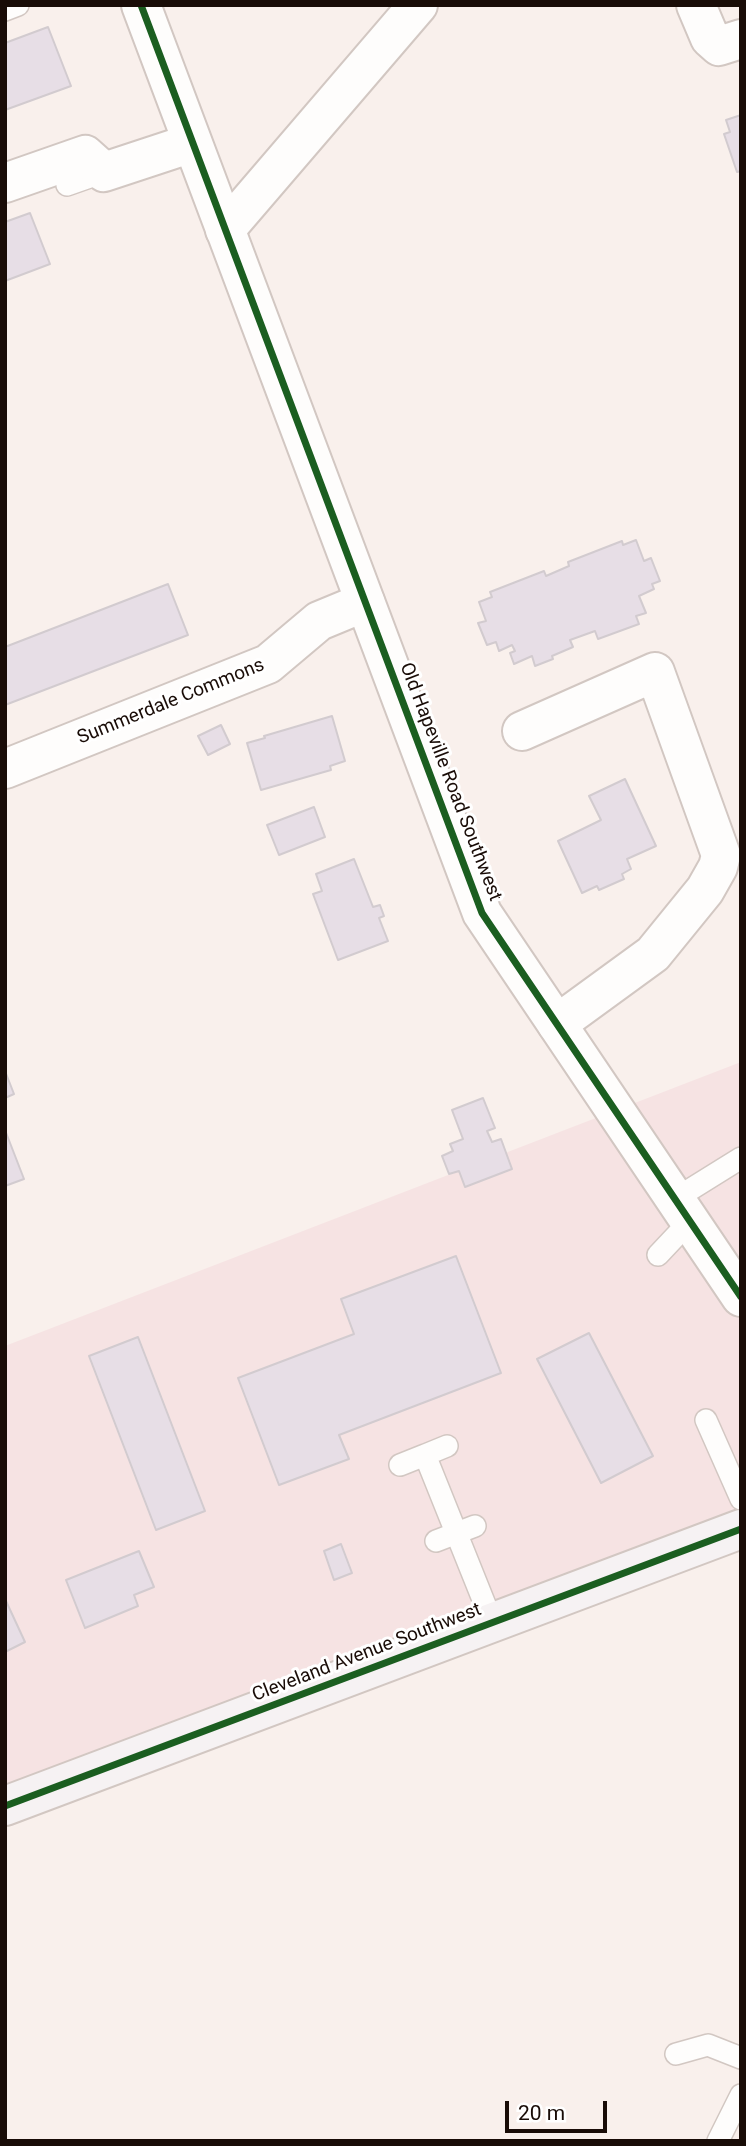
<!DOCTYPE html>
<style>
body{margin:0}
#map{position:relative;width:746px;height:2146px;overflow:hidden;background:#f9f0ec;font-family:Roboto,sans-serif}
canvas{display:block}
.frame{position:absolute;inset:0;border:7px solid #190c07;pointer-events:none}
.scale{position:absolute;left:505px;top:2101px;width:102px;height:32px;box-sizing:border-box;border:4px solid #190c07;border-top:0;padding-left:9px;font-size:21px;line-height:24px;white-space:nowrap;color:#190c07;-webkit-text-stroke:5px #fff;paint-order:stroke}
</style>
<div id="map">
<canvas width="746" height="2146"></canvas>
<div class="frame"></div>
<div class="scale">20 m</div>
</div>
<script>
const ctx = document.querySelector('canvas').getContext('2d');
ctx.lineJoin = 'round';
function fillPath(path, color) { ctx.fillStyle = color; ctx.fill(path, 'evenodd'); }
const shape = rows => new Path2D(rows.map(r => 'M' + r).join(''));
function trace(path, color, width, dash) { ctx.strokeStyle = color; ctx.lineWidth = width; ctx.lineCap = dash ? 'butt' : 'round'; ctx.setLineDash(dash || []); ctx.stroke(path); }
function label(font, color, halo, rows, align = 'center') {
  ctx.font = font + ' Roboto,sans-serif'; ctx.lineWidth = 6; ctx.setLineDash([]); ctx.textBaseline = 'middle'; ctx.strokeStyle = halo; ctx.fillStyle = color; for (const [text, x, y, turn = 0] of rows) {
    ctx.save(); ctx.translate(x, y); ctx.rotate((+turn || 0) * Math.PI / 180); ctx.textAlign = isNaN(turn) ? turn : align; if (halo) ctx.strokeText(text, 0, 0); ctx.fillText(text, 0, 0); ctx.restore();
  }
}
const commercial = shape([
 [741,1062,741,1547,5,1821,5,1346]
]);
const building = shape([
 [48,27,71,86,5,110,5,43,48,27],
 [741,115,741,171,737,172,724,134,730,132,726,120,741,115],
 [30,213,50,264,5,281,5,222,30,213],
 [636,540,644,561,651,558,660,581,652,584,654,589,639,596,646,613,636,616,639,624,598,639,595,631,570,640,573,647,552,656,553,659,535,666,532,656,514,664,510,653,515,651,512,645,499,651,496,642,487,645,478,623,486,621,479,602,492,597,490,592,544,571,546,576,569,566,568,562,622,541,623,545,636,540],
 [168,584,188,635,5,705,5,647,168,584],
 [332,716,345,761,330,766,331,770,261,790,247,743,265,738,264,736,332,716],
 [221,725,230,744,208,755,198,736,221,725],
 [625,779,656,846,627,859,631,869,622,874,624,879,599,890,597,886,582,893,558,841,601,820,589,796,625,779],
 [314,807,325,837,279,855,267,825,314,807],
 [354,859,373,907,380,905,384,916,379,918,388,941,338,960,313,894,322,891,316,874,354,859],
 [5,1071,14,1094,5,1098,5,1071],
 [483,1098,495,1128,487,1131,492,1142,501,1139,512,1169,465,1187,459,1171,449,1174,442,1156,453,1151,450,1144,463,1139,452,1110,483,1098],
 [5,1130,24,1179,5,1186,5,1130],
 [456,1256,501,1373,339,1435,349,1459,279,1485,238,1378,354,1334,341,1299,456,1256],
 [589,1333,653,1456,601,1483,537,1359,589,1333],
 [138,1337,205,1511,156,1530,89,1356,138,1337],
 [341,1544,352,1573,334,1580,324,1551,341,1544],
 [139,1551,154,1587,134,1595,138,1606,85,1628,66,1580,139,1551],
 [6,1601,25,1642,5,1652,5,1601,6,1601]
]);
const service = shape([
 [5,10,18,5],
 [67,185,104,172],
 [675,1199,741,1158],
 [658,1255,690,1221],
 [706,1420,741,1499],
 [447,1446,425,1455,492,1622],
 [400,1465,425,1455],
 [436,1541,475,1526],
 [676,2054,708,2045,741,2058],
 [718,2141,741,2095]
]);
const minor = shape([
 [696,5,710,38,719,46,741,39],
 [5,183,85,155,104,172,192,143],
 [225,230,418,5],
 [522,731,655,672,721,855,718,867,705,890,653,954,557,1024],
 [5,769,268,664,319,621,365,602]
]);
const tertiary = shape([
 [141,5,482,913,741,1297]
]);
const secondary = shape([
 [5,1806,741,1529]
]);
const cycleway = shape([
 [141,5,482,913,741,1297],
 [5,1806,741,1529]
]);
const streetNames = [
 ["Summerdale Commons",171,702,-22],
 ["Old Hapeville Road Southwest",450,782,69],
 ["Cleveland Avenue Southwest",367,1653,-21]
];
fillPath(commercial, '#f6e3e3');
fillPath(building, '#e7dee6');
trace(building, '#d2cbcf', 2);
trace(service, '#d2c7c2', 24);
trace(minor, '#d2c7c2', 42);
trace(tertiary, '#d2c7c2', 42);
trace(secondary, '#d2c7c2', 42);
trace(service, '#fefdfc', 21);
trace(minor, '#fefdfc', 38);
trace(tertiary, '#fefdfc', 38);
trace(secondary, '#f6f2f3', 38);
trace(cycleway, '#1b5e20', 7);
label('19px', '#190c07', '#fff', streetNames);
</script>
